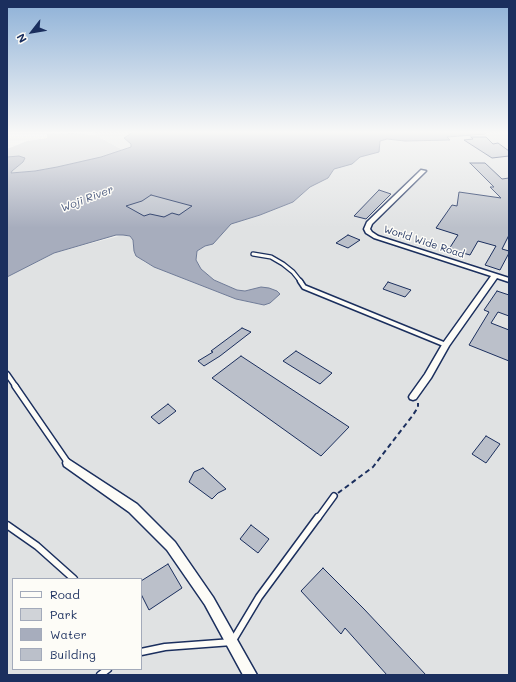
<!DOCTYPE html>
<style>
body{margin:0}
#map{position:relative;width:516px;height:682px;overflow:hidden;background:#f0f0ee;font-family:Mali,sans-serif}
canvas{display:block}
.frame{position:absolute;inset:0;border:8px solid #1b2f5e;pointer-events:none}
.legend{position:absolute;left:12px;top:578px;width:130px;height:92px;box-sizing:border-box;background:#fdfcf7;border:1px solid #a3aaba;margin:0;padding:5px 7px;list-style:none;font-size:12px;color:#1b2f5e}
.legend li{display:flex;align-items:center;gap:8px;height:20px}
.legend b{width:20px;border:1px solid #a3aaba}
.north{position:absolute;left:12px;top:12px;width:40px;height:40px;-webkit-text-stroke:3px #fdfcf7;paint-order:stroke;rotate:239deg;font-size:11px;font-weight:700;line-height:16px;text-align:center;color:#1b2f5e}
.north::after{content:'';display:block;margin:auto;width:14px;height:18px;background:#1b2f5e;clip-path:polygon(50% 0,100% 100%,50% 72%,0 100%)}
</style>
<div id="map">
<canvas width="516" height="682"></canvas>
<div class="frame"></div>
<ul class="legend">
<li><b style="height:5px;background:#fdfcf7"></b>Road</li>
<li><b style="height:11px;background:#d0d3d8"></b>Park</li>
<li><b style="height:11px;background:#a7adbd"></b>Water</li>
<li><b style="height:11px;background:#bbc0ca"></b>Building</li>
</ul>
<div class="north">N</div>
</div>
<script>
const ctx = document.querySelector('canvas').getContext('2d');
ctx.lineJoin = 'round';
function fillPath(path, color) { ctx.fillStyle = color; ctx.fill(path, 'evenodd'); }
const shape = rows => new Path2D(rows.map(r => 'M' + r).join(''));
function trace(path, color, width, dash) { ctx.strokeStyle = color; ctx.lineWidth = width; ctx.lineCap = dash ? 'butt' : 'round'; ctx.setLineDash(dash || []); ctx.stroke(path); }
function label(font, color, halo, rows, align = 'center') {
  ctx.font = font + ' Mali,sans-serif'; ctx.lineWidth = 3; ctx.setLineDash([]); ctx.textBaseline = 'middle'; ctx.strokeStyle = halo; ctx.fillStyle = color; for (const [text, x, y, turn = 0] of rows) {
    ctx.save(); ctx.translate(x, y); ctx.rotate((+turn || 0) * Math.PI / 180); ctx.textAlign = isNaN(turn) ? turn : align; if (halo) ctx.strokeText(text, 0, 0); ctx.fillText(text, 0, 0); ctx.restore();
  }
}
const built = shape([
 [93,132,133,132,126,135,131,144,131,147,123,150,95,135],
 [487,132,509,132,509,675,7,675,7,277,54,253,123,235,130,236,133,240,134,251,144,262,154,267,236,299,263,305,261,287,246,291,237,290,214,280,201,269,196,260,197,251,205,246,213,244,231,224,260,215,293,202,310,187,328,178,334,169,356,161,360,157,379,152,380,141,387,139,405,141,450,140,447,137,485,134],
 [13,579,141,579,141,669,13,669]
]);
const green = shape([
 [72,133,95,135,123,150,101,157,57,167,35,171,11,173,11,171,23,162,19,156,7,157,7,149,27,141,47,138,47,134]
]);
const water = shape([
 [133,132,487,132,485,134,447,137,450,140,405,141,387,139,380,141,379,152,360,157,352,164,334,169,328,178,310,187,293,202,260,215,231,224,213,244,205,246,197,251,196,260,201,269,214,280,237,290,245,291,261,287,269,288,277,291,280,294,270,303,264,305,236,299,154,267,136,256,134,251,133,240,130,236,123,235,116,235,54,253,7,277,7,157,19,156,25,158,23,162,12,171,11,173,35,171,57,167,101,157,131,147,131,144,124,138,133,132]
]);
const building = shape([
 [471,137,486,137,493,144,498,143,509,151,509,156,492,158,464,140,473,139,471,137],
 [470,163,485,163,502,179,509,178,509,235,502,249,509,251,509,253,500,270,485,265,496,246,478,241,470,255,449,249,458,235,436,228,452,205,457,206,459,192,501,198,490,187,494,187,470,163],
 [379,190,391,194,366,219,354,216,379,190],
 [151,195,192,206,179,215,172,213,164,217,150,214,144,216,126,206,142,201,151,195],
 [348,235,360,240,348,248,336,243,348,235],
 [388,282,411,290,405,297,383,289,388,282],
 [497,291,509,295,509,316,498,312,491,323,509,330,509,361,469,345,489,312,484,310,497,291],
 [242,328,251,332,220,356,204,366,198,361,213,352,211,351,242,328],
 [296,351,332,373,320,384,283,361,296,351],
 [241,356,349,427,321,456,212,378,241,356],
 [168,404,176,411,159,424,151,417,168,404],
 [486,436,500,444,486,463,472,454,486,436],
 [203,468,226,489,218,493,212,499,189,482,194,472,203,468],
 [251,525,269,539,258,553,240,539,251,525],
 [168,564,182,588,149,610,141,594,141,581,168,564],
 [323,568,364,609,426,675,387,675,345,628,341,634,301,591,323,568]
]);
const path = shape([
 [338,493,373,467,413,415,418,407,418,403]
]);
const laneFar3 = shape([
 [253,254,271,257,283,264,293,272,301,282]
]);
const laneFar2 = shape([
 [300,281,304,287,446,345],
 [7,374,16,387]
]);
const laneFar1 = shape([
 [15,386,68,463],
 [318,518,334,496]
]);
const lane = shape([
 [7,525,37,546,74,579],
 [141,652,165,647,232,642,259,597,318,517],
 [100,675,108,669]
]);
const street = shape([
 [421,170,426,171,372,224,370,229,372,232,378,236,509,278,509,282,497,278,449,346,431,378,416,399,413,400,410,399,409,397,410,395,425,374,443,343,491,276,374,238,366,233,364,229,367,222,421,170],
 [68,459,137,504,175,542,213,597,257,675,243,675,205,605,167,550,129,512,64,466,63,463,64,460,68,459]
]);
const farStreetnames = [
 ["World Wide Road",424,242,18]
];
const farWaternames = [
 ["Woji River",87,199,-21]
];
fillPath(built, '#e0e2e3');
fillPath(green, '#d0d3d8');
fillPath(water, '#a7adbd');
trace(water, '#6f7b97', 1);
fillPath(building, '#bbc0ca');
trace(building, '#1b2f5e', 1);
trace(laneFar3, '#1b2f5e', 5.5);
trace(laneFar2, '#1b2f5e', 7);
trace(laneFar1, '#1b2f5e', 8);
trace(lane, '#1b2f5e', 9);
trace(street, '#1b2f5e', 3);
trace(path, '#1b2f5e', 2, [5, 3.5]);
trace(laneFar3, '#fdfcf7', 3);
trace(laneFar2, '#fdfcf7', 4);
trace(laneFar1, '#fdfcf7', 5);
trace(lane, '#fdfcf7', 6);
fillPath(street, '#fdfcf7');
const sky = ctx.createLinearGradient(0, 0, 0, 228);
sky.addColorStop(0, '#8eb1d7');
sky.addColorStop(0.58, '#f8f8f7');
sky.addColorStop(1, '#f8f8f700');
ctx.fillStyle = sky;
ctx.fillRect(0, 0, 516, 228);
label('10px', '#1b2f5e', '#fdfcf7', farStreetnames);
label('italic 11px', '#4c5b7f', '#fdfcf7', farWaternames);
</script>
